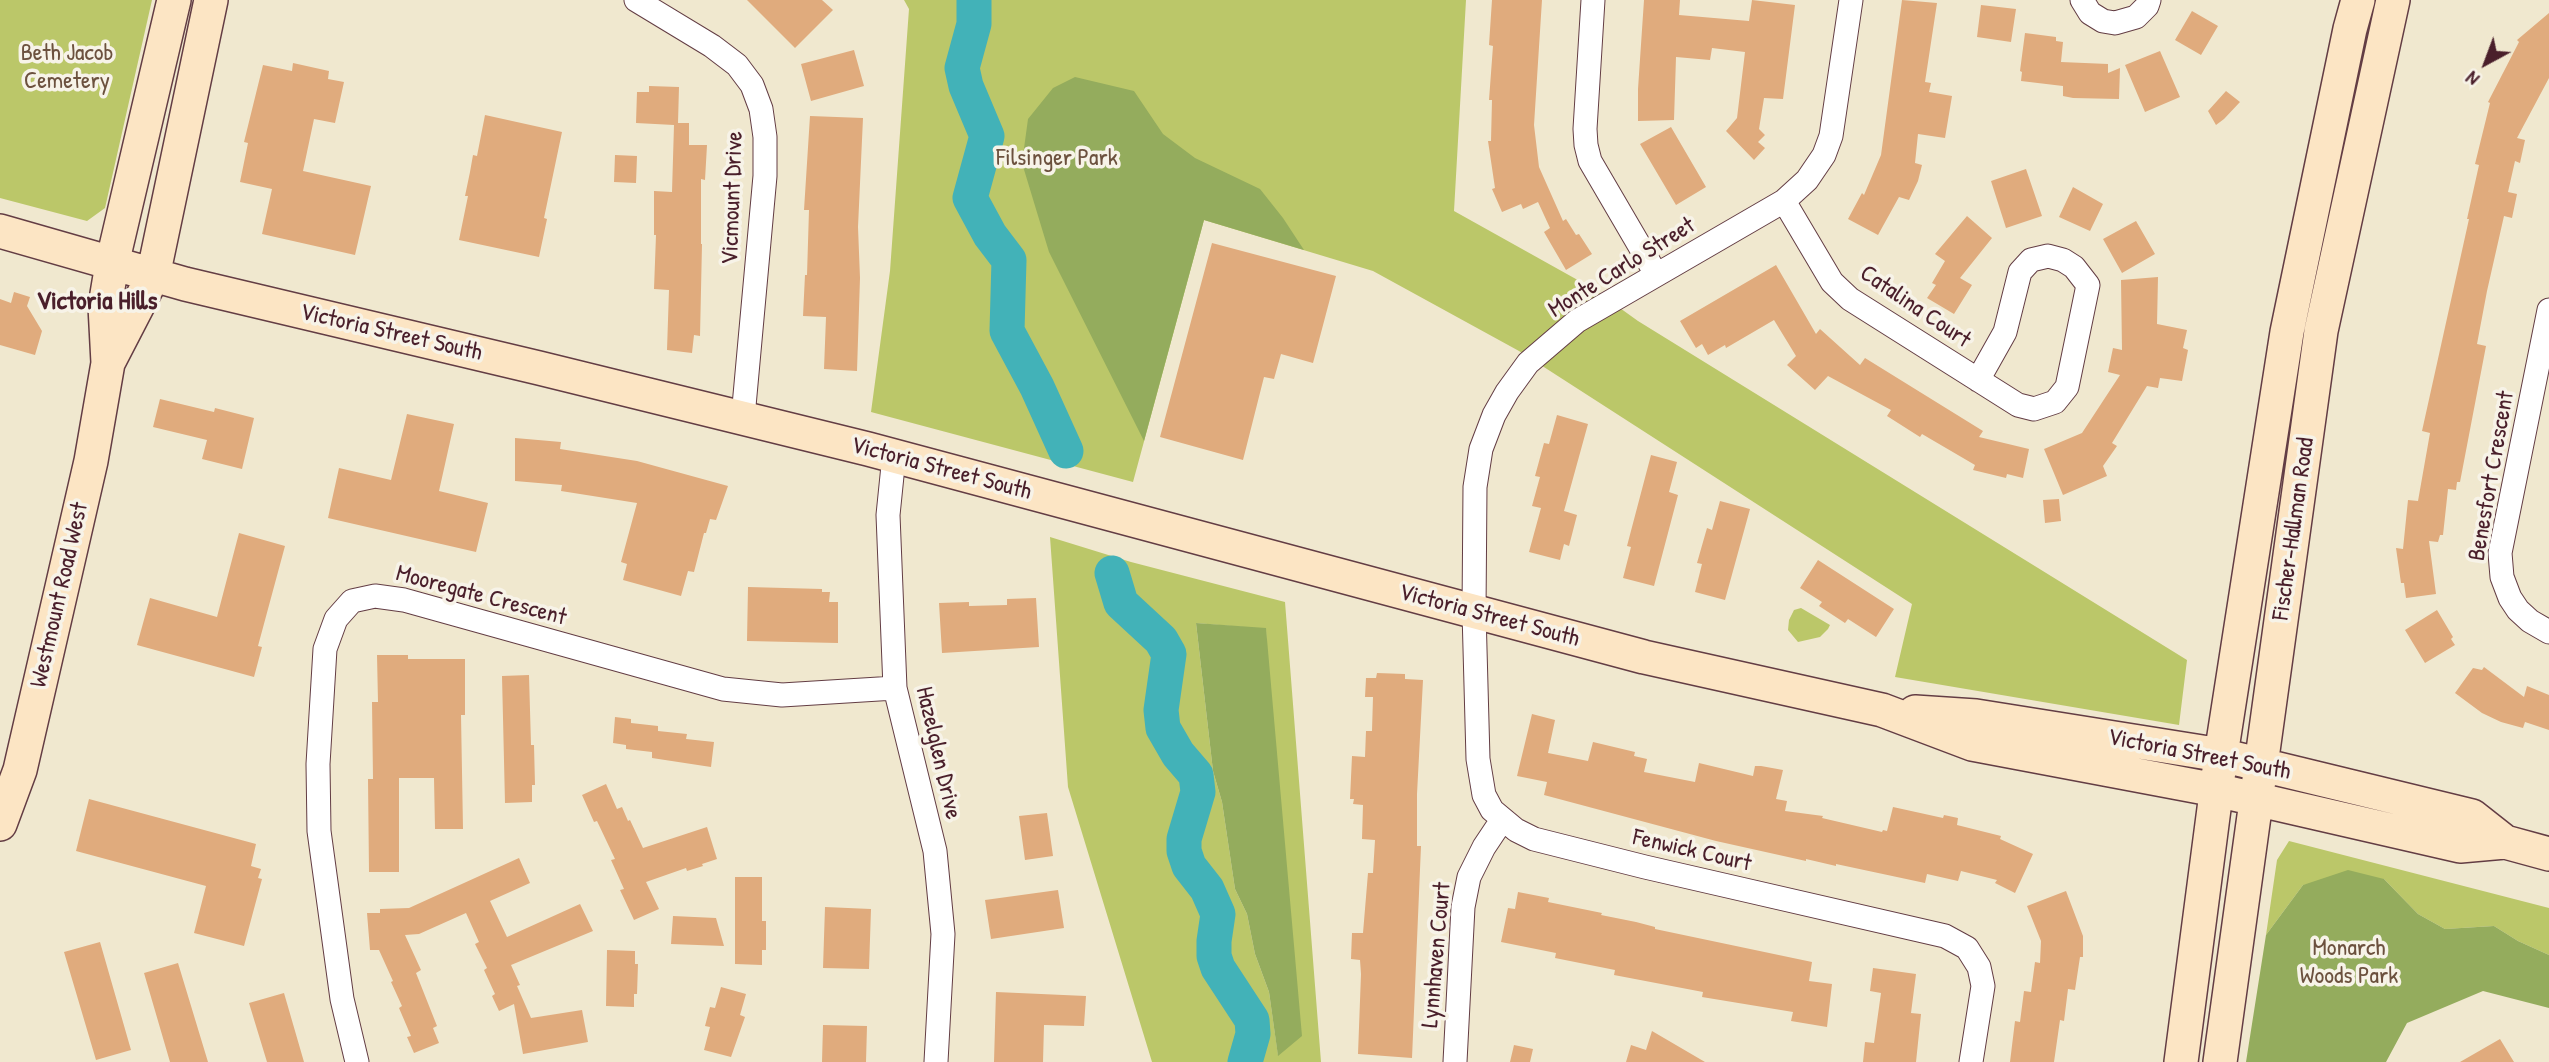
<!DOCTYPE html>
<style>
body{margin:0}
#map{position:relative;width:2549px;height:1062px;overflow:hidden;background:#f0e8cf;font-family:"Patrick Hand",sans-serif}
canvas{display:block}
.north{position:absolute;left:2451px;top:28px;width:70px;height:70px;-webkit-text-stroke:5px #f7f3e8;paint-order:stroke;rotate:221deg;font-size:19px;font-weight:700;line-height:28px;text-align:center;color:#4a1f2b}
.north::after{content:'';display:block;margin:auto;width:24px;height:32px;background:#4a1f2b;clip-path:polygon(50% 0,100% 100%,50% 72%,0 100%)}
</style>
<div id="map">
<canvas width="2549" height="1062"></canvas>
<div class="north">N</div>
</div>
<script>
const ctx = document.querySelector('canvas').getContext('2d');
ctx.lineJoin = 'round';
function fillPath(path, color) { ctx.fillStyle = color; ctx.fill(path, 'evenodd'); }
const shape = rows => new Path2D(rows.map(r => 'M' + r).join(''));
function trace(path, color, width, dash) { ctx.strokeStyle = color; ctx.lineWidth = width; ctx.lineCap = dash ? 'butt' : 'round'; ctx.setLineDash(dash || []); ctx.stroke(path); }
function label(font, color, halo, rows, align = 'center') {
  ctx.font = font + ' "Patrick Hand",sans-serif'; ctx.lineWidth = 7; ctx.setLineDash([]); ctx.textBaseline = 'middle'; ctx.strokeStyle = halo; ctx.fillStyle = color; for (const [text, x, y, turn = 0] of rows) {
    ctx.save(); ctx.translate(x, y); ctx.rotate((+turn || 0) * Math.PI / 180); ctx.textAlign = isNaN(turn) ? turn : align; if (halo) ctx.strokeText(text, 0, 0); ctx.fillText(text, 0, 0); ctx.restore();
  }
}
const green = shape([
 [0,0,152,0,105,208,87,221,0,198],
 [904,0,1466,0,1454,211,1592,288,1638,321,2187,660,2179,725,1895,677,1912,604,1519,351,1373,271,1204,220,1133,482,871,412,890,271,909,9],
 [1050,537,1131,562,1285,602,1321,1062,1152,1062,1068,787],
 [1196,623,1266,629,1278,1055,1269,992,1255,954,1247,914,1235,889,1222,802,1213,771],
 [1801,608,1830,625,1828,629,1820,637,1798,642,1788,630,1789,620,1794,610],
 [2289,841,2549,908,2549,955,2518,941,2494,926,2445,929,2418,914,2384,879,2303,885,2266,935,2277,860]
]);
const forest = shape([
 [1075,77,1134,91,1163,134,1195,158,1260,189,1283,218,1304,250,1204,220,1144,441,1049,252,1022,163,1028,119,1053,88],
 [1196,623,1266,628,1302,1036,1278,1056,1269,992,1255,954,1247,914,1235,889,1222,802,1213,771],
 [2348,870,2384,879,2418,914,2445,929,2494,926,2518,941,2549,955,2549,1008,2483,991,2407,1023,2386,1062,2246,1062,2266,935,2303,885]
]);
const river = shape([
 [974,0,974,24,962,68,966,86,987,136,970,198,990,235,1009,260,1007,331,1037,387,1066,451],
 [1112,573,1121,603,1161,640,1169,654,1161,710,1163,728,1178,754,1196,775,1198,792,1184,839,1184,851,1189,866,1207,889,1218,914,1214,941,1214,956,1218,968,1252,1020,1253,1034,1245,1062]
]);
const building = shape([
 [747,0,822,0,833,10,795,48],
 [1492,0,1542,0,1534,125,1539,167,1563,221,1566,219,1576,235,1579,234,1592,254,1566,270,1544,232,1550,228,1538,202,1523,209,1521,204,1502,212,1492,189,1495,188,1488,141,1491,141,1492,100,1489,100,1493,46,1489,45],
 [1644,0,1680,0,1679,15,1749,21,1752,0,1795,5,1783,99,1764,98,1759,129,1765,135,1758,142,1765,148,1754,160,1726,131,1737,118,1745,52,1712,48,1710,60,1676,57,1674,120,1638,121,1638,89],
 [1902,0,1937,3,1925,82,1931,83,1929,92,1952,96,1945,138,1918,134,1915,163,1922,165,1918,181,1909,200,1899,197,1878,235,1848,219,1862,193,1864,195,1881,155],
 [1981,5,2016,9,2011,42,1977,37],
 [2192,11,2218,26,2201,55,2175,40],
 [2549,13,2549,78,2517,138,2525,140,2520,163,2515,161,2508,192,2517,194,2512,218,2504,216,2487,291,2477,344,2486,346,2460,482,2457,482,2456,490,2448,489,2443,535,2440,535,2438,542,2429,541,2436,594,2406,598,2404,583,2401,583,2396,548,2403,549,2408,500,2418,501,2430,433,2422,431,2469,219,2467,219,2479,165,2475,164,2490,103,2488,102,2519,42,2517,40],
 [2025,33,2056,37,2056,41,2063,42,2061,62,2108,64,2108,73,2120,68,2119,99,2073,98,2063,96,2063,86,2021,81,2022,72,2020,71],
 [854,50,864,86,811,101,801,64],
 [2160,51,2180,97,2145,112,2125,65],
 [293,63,329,71,328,79,344,82,335,123,314,119,303,171,371,186,355,255,262,234,272,189,240,182,248,143,244,142,263,65,292,71],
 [649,86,679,87,678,123,689,123,689,145,707,145,705,180,701,179,701,244,702,244,700,336,694,335,692,353,667,350,669,290,654,289,656,235,654,235,654,191,672,192,674,125,636,123,637,92,649,92],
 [2226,91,2240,102,2224,119,2216,125,2208,111],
 [485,115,562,132,544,218,547,219,539,257,459,240,468,196,465,196,470,172,473,155,477,156],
 [810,116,863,118,858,227,860,278,857,371,824,369,826,317,803,316,805,275,807,275,809,210,804,210],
 [1671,127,1706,187,1676,205,1640,144],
 [615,155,637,156,636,183,614,182],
 [2026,169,2042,216,2006,228,1991,181],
 [2073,187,2103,204,2090,231,2059,217],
 [1967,216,1992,238,1960,278,1972,285,1954,314,1927,298,1936,285,1932,283,1945,261,1935,254],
 [2136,221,2155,254,2122,273,2103,239],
 [1212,243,1336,276,1313,363,1281,354,1274,379,1264,377,1243,460,1160,437],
 [1776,265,1816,334,1820,329,1860,365,1865,358,1983,431,1979,437,2029,449,2023,478,2007,474,2006,478,1973,470,1975,465,1922,434,1920,437,1887,416,1891,410,1828,376,1815,390,1787,365,1796,356,1774,320,1726,348,1725,345,1708,355,1702,344,1696,348,1680,321],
 [2158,277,2157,324,2187,330,2183,348,2188,350,2182,381,2160,378,2158,388,2147,386,2112,443,2117,446,2103,466,2107,476,2063,495,2044,449,2082,433,2120,375,2108,372,2113,348,2122,350,2121,280],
 [14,292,30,297,27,306,42,331,35,355,0,345,0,299,11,303],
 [160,399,214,412,215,408,254,418,242,469,202,459,207,440,153,427],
 [407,414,454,424,439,491,488,503,476,552,328,518,339,468,391,480],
 [1557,415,1588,424,1564,511,1577,515,1569,546,1564,544,1560,560,1529,552,1541,508,1532,506,1540,477,1535,476,1544,443,1549,444],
 [515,438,561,442,560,449,637,461,728,486,716,520,710,519,706,533,704,533,694,572,688,571,681,596,623,580,627,564,621,562,637,503,561,491,562,485,515,481],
 [1651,455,1677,462,1669,492,1678,495,1654,586,1623,578,1631,547,1627,546],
 [2059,499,2061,521,2045,523,2043,500],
 [1720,501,1750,509,1725,600,1695,592,1702,564,1697,563,1707,528,1712,530],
 [239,533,285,546,258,646,262,647,254,677,137,645,150,598,217,617],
 [1818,560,1894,609,1876,637,1848,619,1845,623,1819,606,1822,602,1800,588],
 [748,587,822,589,822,592,830,592,829,602,838,602,838,643,747,641],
 [1036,598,1039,647,942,653,939,603,969,602,969,606,1007,605,1007,599],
 [2437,610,2453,637,2451,639,2455,645,2425,663,2405,630],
 [377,655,408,655,408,659,465,659,465,715,461,715,463,829,435,829,434,778,399,778,399,872,369,872,368,779,373,779,372,702,378,702],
 [2484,667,2524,697,2527,686,2549,695,2549,730,2525,722,2523,728,2501,722,2482,713,2455,693,2473,668,2482,670],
 [1377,673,1405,674,1405,679,1423,680,1417,794,1417,846,1421,846,1412,1058,1358,1054,1361,974,1360,960,1351,959,1352,933,1363,933,1368,873,1373,873,1375,840,1362,839,1363,805,1353,804,1354,799,1350,799,1352,756,1365,757,1366,731,1372,731,1373,697,1365,697,1366,678,1376,678],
 [529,675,531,745,534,745,535,785,532,785,532,802,505,803,502,676],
 [1532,714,1555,720,1548,753,1588,761,1593,742,1635,752,1634,756,1647,759,1644,772,1695,782,1699,763,1753,776,1755,766,1761,766,1783,770,1776,799,1787,801,1785,811,1823,816,1822,818,1882,832,1883,830,1887,831,1893,807,1943,818,1944,815,1958,818,1957,825,2001,836,2000,839,2033,854,2015,893,1995,883,1997,880,1961,871,1958,881,1927,874,1925,883,1836,864,1836,866,1806,859,1806,861,1716,841,1544,795,1547,782,1517,776],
 [615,717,631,719,631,723,658,726,658,731,687,734,686,739,714,742,711,767,652,758,652,752,626,749,626,745,613,743],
 [606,784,617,809,622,807,628,821,630,820,643,848,707,827,717,859,702,864,703,866,687,871,686,868,646,882,659,909,634,920,620,890,624,889,611,860,615,859,597,821,594,822,582,795],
 [89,799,256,844,251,866,261,869,258,878,262,879,244,946,194,933,206,886,76,851],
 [1047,813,1053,856,1025,860,1019,816],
 [519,858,530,883,490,901,507,937,580,904,593,931,511,965,520,985,517,986,531,1018,582,1010,588,1042,523,1054,514,1004,499,1011,492,996,495,994,484,970,487,968,475,944,479,942,466,913,419,934,405,935,421,970,416,973,437,1026,433,1028,439,1043,414,1053,407,1037,411,1036,399,1008,402,1006,391,982,393,981,379,950,370,950,367,913,380,913,380,909,409,908],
 [735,877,762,877,762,921,766,921,766,950,762,950,762,965,735,964],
 [1058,890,1064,928,991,939,985,900],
 [2066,891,2083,936,2083,957,2080,957,2075,990,2068,989,2064,1021,2060,1020,2054,1062,2010,1062,2015,1021,2020,1022,2024,991,2031,992,2035,962,2040,963,2041,941,2027,906],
 [1518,892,1549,898,1548,902,1602,913,1601,915,1636,922,1655,927,1655,929,1812,962,1809,981,1832,984,1827,1027,1791,1021,1793,1012,1702,997,1703,992,1614,975,1615,970,1555,958,1556,953,1501,942,1508,908,1515,909],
 [825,907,871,909,869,969,823,968],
 [673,916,716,918,724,946,671,944],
 [100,942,131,1050,96,1060,64,952],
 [607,950,635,951,635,964,638,964,637,994,634,994,634,1007,606,1006],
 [178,963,208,1062,170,1062,144,973],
 [1873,968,1916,974,1911,1013,1921,1014,1916,1062,1863,1062,1865,1042,1874,1043,1881,993,1870,991],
 [721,987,746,994,740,1015,745,1017,731,1057,704,1050,710,1027,705,1026,710,1007,715,1008],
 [996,992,1086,996,1084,1026,1044,1025,1043,1062,994,1062],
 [284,993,304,1062,267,1062,249,1003],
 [823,1025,867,1026,866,1062,822,1062],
 [1652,1031,1705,1062,1626,1062,1631,1045,1646,1050],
 [2500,1039,2514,1062,2460,1062],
 [1514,1045,1533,1049,1530,1062,1510,1062]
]);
const street = shape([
 [636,0,712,46,737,65,752,85,761,109,765,137,765,176,743,417],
 [1593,0,1585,129,1586,145,1590,161,1656,274],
 [1851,0,1831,136,1824,155,1807,180,1784,201,1577,321,1528,363,1507,392,1494,415,1481,449,1475,487,1474,612,1478,759,1484,795,1492,810,1516,830,1534,839,1645,867,1945,936,1967,948,1979,967,1983,986,1971,1062],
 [2082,0,2090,13,2103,21,2115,23,2136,17,2147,6,2149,0],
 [1784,201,1832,282,1850,299,2018,405,2034,409,2055,402,2067,387,2088,285,2074,267,2063,260,2048,256,2031,260,2020,272,2005,332,1978,380],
 [2549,310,2500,553,2502,577,2510,598,2518,610,2530,621,2549,632],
 [894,456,888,515,895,688,935,851,943,934,936,1062],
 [357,1062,342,999,319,831,318,764,325,649,336,619,352,601,375,596,404,600,723,689,782,695,895,688],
 [1455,1062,1463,907,1469,877,1484,847,1502,820]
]);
const secondary = shape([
 [0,231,185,284,539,368,868,449,1644,657,1882,710,1972,744,2216,790,2460,846,2505,842,2549,854],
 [108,363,153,276,211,0],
 [1915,712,1976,716,2221,755,2472,816,2505,842],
 [0,824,20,770,91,461,108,363,105,306,112,264,174,0],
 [2181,1062,2221,755,2287,332,2350,29,2358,0],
 [2220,1062,2321,331,2393,0]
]);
const parkNames = [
 ["Beth Jacob",67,54],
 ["Cemetery",67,82],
 ["Filsinger Park",1057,159],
 ["Monarch",2349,949],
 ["Woods Park",2349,977]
];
const streetNames = [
 ["Vicmount Drive",733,198,-88],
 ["Monte Carlo Street",1622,268,-32],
 ["Catalina Court",1915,307,34],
 ["Victoria Street South",391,333,13],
 ["Victoria Street South",941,469,15],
 ["Benesfort Crescent",2492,476,-80],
 ["Fischer-Hallman Road",2294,529,-82],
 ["Westmount Road West",60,595,-77],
 ["Mooregate Crescent",481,596,15],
 ["Victoria Street South",1489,616,15],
 ["Hazelglen Drive",938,753,77],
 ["Victoria Street South",2199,755,11],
 ["Fenwick Court",1692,851,13],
 ["Lynnhaven Court",1437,955,-85]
];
const neighbourhoodNames = [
 ["Victoria Hills",97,302]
];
fillPath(green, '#bbc769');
fillPath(forest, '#94ac5d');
trace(river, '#42b2b8', 35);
fillPath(building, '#e0ab7d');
trace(street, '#633d44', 25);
trace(secondary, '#633d44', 36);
trace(street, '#fff', 23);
trace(secondary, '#fce5c4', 33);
label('24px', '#6c513e', '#f7f3e8', parkNames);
label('24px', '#4a1f2b', '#f7f3e8', streetNames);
label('bold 26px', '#4a1f2b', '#f7f3e8', neighbourhoodNames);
</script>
